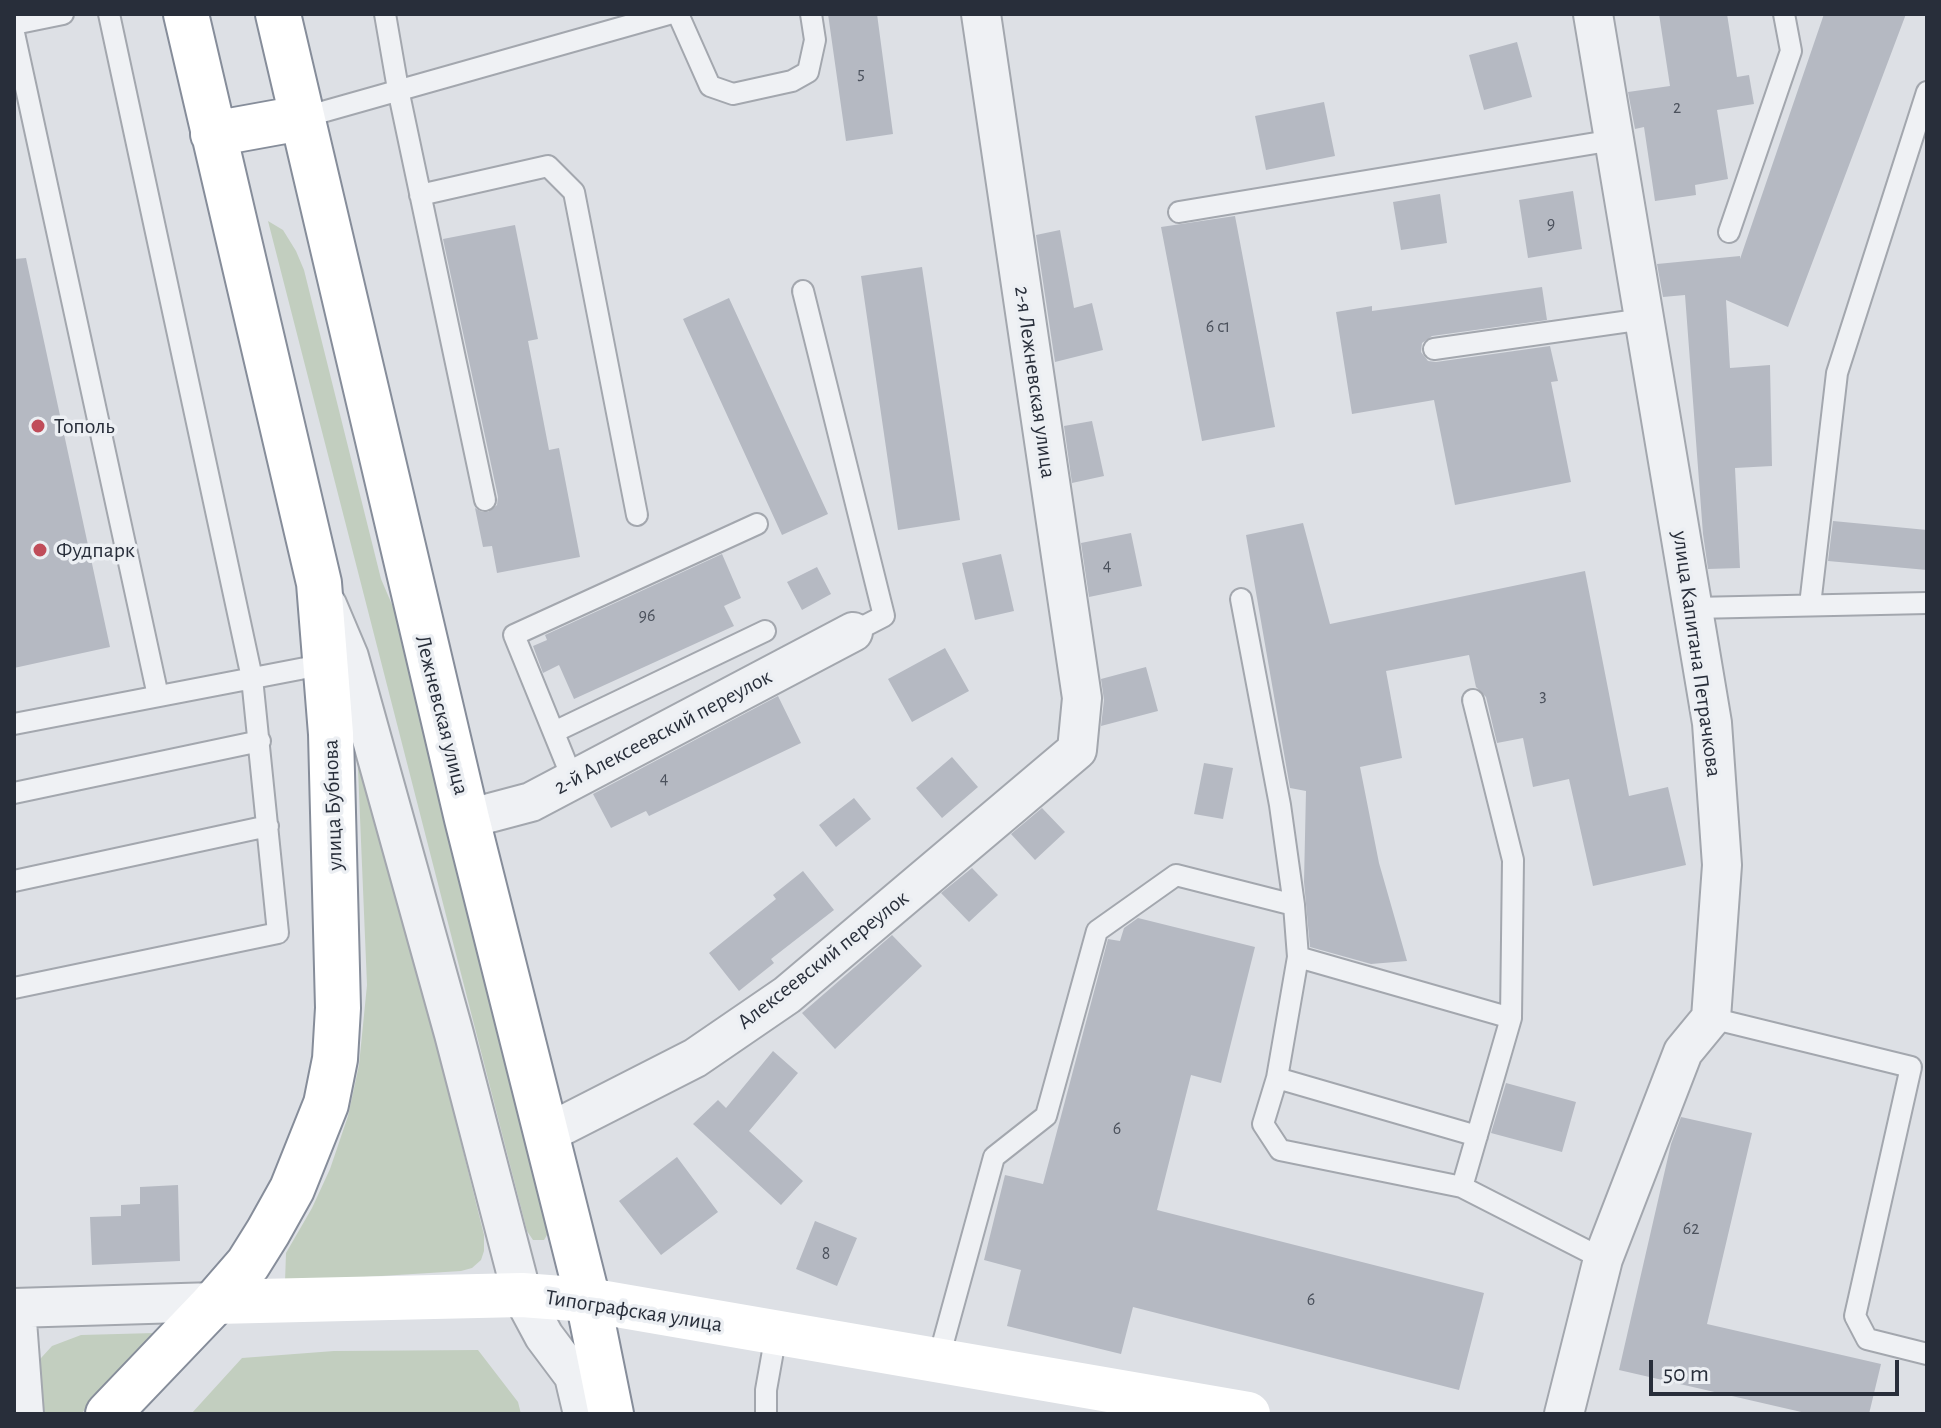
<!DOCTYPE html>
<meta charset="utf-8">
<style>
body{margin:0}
#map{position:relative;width:1941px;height:1428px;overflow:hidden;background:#dde0e5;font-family:"Alegreya Sans",sans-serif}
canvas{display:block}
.frame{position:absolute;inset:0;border:16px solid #282e3a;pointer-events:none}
.scale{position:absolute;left:1649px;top:1360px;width:250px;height:36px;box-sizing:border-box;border:4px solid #282e3a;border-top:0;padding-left:10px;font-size:24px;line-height:28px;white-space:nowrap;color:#282e3a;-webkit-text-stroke:6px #eceff3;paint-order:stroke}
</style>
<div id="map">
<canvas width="1941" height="1428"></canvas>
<div class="frame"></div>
<div class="scale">50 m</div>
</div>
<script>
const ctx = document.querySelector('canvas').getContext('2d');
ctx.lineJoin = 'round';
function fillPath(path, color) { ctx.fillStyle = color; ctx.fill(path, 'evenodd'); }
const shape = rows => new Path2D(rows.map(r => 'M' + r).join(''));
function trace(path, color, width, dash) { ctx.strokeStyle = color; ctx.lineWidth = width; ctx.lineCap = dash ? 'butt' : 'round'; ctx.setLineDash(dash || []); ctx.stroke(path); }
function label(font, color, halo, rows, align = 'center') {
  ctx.font = font + ' "Alegreya Sans",sans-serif'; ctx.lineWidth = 7; ctx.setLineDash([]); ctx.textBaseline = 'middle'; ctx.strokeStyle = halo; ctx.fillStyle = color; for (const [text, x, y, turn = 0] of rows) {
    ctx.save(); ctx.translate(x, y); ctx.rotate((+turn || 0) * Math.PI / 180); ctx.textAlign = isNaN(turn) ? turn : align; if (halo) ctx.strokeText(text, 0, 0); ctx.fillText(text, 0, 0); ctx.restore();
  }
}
const green = shape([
 [268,221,283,230,296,251,304,270,381,579,418,665,550,1230,544,1240,533,1240,527,1231],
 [356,721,484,1235,484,1251,481,1260,472,1268,461,1271,285,1282,286,1253,312,1208,330,1169,348,1116,359,1065,367,985],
 [155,1333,125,1363,81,1414,23,1414,31,1369,52,1346,81,1335],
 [478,1350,518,1402,521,1414,191,1414,242,1358,334,1351]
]);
const building = shape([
 [828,14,877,14,893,134,846,141],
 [1659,14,1727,14,1737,77,1749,75,1754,104,1717,110,1728,179,1695,185,1696,195,1655,201,1644,127,1635,129,1628,92,1670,86],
 [1824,14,1906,14,1788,327,1726,300,1730,368,1770,365,1772,466,1735,468,1740,568,1708,569,1703,534,1685,295,1663,297,1657,264,1740,256,1740,259],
 [1517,42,1532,97,1484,110,1469,55],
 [1324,102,1335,156,1266,170,1255,116],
 [1573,191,1582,249,1528,258,1519,200],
 [1440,194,1447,243,1401,250,1393,202],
 [1235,216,1275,427,1202,441,1161,227],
 [515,225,538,339,528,341,549,450,559,448,580,557,497,573,492,546,483,547,475,508,482,512,488,512,497,505,498,497,443,239],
 [1060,230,1074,308,1092,303,1103,350,1055,362,1036,235],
 [26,258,110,647,14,668,14,259],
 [922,267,960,520,898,530,861,276],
 [1542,287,1547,320,1432,336,1422,343,1421,352,1428,361,1436,362,1550,346,1558,381,1551,382,1571,482,1455,505,1434,400,1352,414,1336,312,1372,306,1372,311],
 [729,298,828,514,782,535,683,319],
 [1092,421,1104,476,1072,483,1064,426],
 [1833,521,1927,530,1927,570,1828,561],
 [1303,523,1330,624,1585,571,1629,796,1668,787,1686,865,1593,886,1569,779,1533,787,1523,738,1497,743,1486,697,1476,687,1469,655,1386,671,1402,758,1360,767,1379,863,1407,961,1371,964,1310,947,1304,882,1306,791,1290,788,1246,535],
 [1131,533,1142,586,1089,597,1081,543],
 [722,554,741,598,724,606,734,626,574,699,559,665,543,673,533,646,547,640,545,635],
 [1001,554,1014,611,975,620,962,563],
 [817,567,831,594,802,610,787,582],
 [945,648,969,691,912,722,888,679],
 [1146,667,1158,711,1101,726,1104,700,1101,679],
 [778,696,801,743,649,816,646,811,611,828,593,794],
 [952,757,978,787,942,818,916,788],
 [1204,763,1233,768,1223,819,1194,814],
 [854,798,871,819,836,847,819,825],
 [1042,808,1065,832,1035,860,1011,834],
 [972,868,998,895,969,922,941,893],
 [803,871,834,910,771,959,774,963,739,991,709,953,776,899,773,895],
 [1138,918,1255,947,1221,1083,1191,1075,1157,1210,1484,1293,1459,1390,1133,1307,1121,1354,1007,1326,1021,1270,984,1260,1005,1175,1043,1184,1108,939,1120,941,1124,928],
 [892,935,922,966,835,1049,802,1013],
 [773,1051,798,1073,749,1131,803,1181,781,1205,693,1124,718,1100,726,1108],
 [1506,1083,1576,1102,1562,1152,1491,1133],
 [1681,1117,1752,1133,1707,1324,1881,1364,1869,1414,1810,1414,1619,1370,1671,1144],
 [677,1157,718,1212,661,1255,619,1201],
 [178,1185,180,1261,92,1265,90,1217,121,1216,121,1205,140,1204,140,1187],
 [815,1221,857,1238,837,1286,796,1269]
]);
const lane = shape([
 [385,14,398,89,485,500],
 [678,14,710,86,733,94,792,81,808,72,815,40,811,14],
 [14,24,63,14],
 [14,33,158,696],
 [301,118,669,14],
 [420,195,548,166,574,192,637,515],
 [1179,212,1614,140],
 [1729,232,1791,51,1784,14],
 [803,291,884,616,853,632],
 [1434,349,1644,319],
 [1241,599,1280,805,1294,905,1298,957,1277,1078,1263,1124,1280,1150,1462,1187],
 [1810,605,1837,373,1927,92],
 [1693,608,1927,603],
 [1473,700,1513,860,1511,1018,1462,1187,1603,1259],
 [14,724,326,664],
 [554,732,765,631],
 [573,780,514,635,757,524],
 [14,793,260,741],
 [14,881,268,826],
 [1298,957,1511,1018],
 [14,988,278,933,252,678,109,14],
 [1711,1018,1911,1067,1855,1316,1867,1339,1927,1354],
 [1277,1078,1477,1136],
 [938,1361,994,1157,1046,1116,1097,931,1176,875,1294,905],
 [766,1414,766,1390,776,1334]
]);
const street = shape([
 [327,605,349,657,454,1034,522,1295,544,1336,574,1376,583,1414],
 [467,819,531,802,853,632],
 [546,1134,695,1058,787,995,1077,750,1082,698,981,14],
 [14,1308,215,1302],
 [16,1308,24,1414],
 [1564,1414,1603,1259,1683,1052,1711,1018,1722,865,1712,723,1593,14]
]);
const secondary = shape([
 [215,1302,522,1295,588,1300,1248,1414]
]);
const highway = shape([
 [278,14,467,819,588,1300,611,1414],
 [213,134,301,118],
 [108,1414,215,1302,248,1264,268,1232,292,1189,326,1104,335,1059,338,1008,331,734,319,583,186,14]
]);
const markers = [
 [38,426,8,"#c04d5a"],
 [40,550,8,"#c04d5a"]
];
const numberNames = [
 ["5",861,74],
 ["2",1677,108],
 ["9",1551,224],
 ["6 c1",1218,327],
 ["4",1107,566],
 ["96",647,616],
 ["3",1543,696],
 ["4",664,779],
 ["6",1117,1129],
 ["62",1691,1229],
 ["8",826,1254],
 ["6",1311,1300]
];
const streetNames = [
 ["2-я Лежневская улица",1035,382,82],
 ["улица Капитана Петрачкова",1697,654,82],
 ["Лежневская улица",442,715,76],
 ["2-й Алексеевский переулок",663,732,-28],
 ["улица Бубнова",333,805,-92],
 ["Алексеевский переулок",823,960,-38],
 ["Типографская улица",634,1311,9]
];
const poiNames = [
 ["Тополь",54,426],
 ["Фудпарк",56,550]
];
fillPath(green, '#c2cebf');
fillPath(building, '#b5b9c2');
trace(lane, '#a3a7ae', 24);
trace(street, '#a3a7ae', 42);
trace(highway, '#868d9a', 48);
trace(lane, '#eff1f4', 20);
trace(street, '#eff1f4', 38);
trace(secondary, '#fff', 44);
trace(highway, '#fff', 44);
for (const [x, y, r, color] of markers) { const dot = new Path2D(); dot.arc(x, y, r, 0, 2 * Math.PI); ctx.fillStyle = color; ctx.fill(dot); trace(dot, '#eceff3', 3); }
label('18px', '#4b515c', null, numberNames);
label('22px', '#282e3a', '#eceff3', streetNames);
label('22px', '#282e3a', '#eceff3', poiNames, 'left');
</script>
